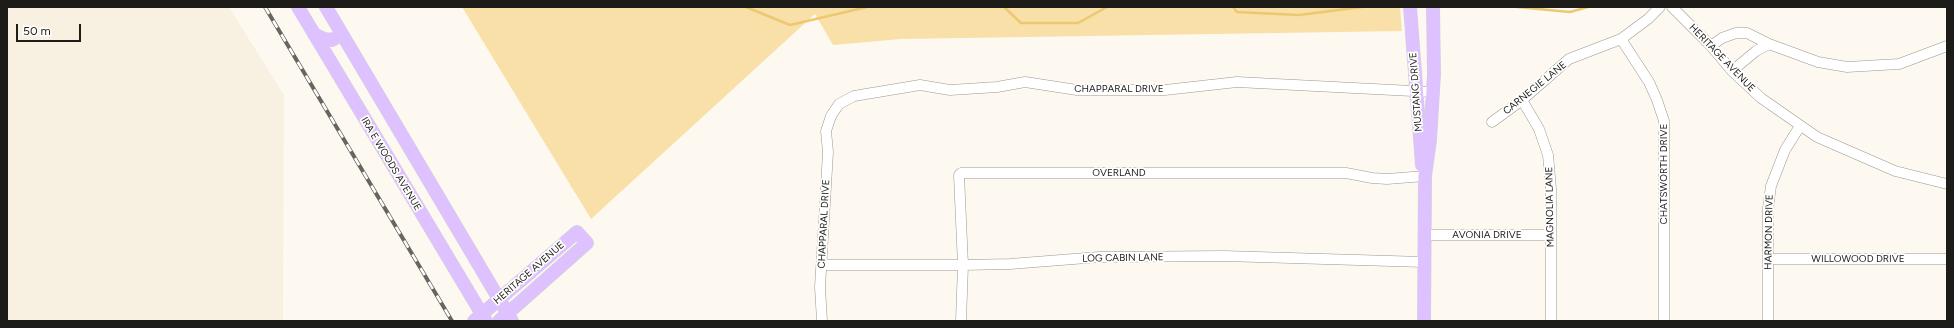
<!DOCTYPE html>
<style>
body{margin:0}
#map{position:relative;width:1954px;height:328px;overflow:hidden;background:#fdf9f1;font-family:Figtree,sans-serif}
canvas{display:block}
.frame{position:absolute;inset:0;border:8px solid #1d1c19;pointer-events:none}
.scale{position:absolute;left:16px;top:24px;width:65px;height:18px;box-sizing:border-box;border:2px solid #1d1c19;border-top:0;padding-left:5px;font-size:12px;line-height:14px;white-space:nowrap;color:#1d1c19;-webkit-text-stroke:3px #fff;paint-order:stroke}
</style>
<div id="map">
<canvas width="1954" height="328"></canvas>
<div class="frame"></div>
<div class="scale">50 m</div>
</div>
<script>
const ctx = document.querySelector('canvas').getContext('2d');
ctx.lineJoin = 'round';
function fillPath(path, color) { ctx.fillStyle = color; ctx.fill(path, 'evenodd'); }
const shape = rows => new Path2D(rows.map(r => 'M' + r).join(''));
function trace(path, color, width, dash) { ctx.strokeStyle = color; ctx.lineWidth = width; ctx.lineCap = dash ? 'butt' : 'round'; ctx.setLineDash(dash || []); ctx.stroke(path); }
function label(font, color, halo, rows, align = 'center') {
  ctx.font = font + ' Figtree,sans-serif'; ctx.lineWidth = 3.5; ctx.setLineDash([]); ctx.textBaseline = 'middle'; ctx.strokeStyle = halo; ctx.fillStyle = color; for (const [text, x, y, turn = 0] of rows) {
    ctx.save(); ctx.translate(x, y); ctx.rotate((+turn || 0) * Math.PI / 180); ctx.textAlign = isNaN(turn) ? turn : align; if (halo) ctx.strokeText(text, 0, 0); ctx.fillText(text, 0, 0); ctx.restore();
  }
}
const built = shape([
 [7,7,229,7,284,95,283,321,7,321]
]);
const green = shape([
 [462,7,1400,7,1402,31,901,39,833,45,815,14,591,219]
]);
const stream = shape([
 [746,7,790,25,867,7],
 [1004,7,1021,23,1078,23,1107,7],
 [1233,7,1237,12,1299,15,1362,7],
 [1517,7,1570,12,1588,7]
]);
const minor = shape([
 [1672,7,1711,46,1732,71,1761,98,1817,137,1895,171,1947,184],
 [1621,39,1649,82,1657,100,1664,121,1664,321],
 [1711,46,1722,38,1736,33,1747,33,1769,44,1818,62,1847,67,1899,64,1947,46],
 [1732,71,1756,51,1769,44],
 [1522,100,1539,129,1548,155,1551,189,1551,321],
 [1492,122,1522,100,1569,59,1621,39,1648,19,1660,7],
 [1425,235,1550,235],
 [1769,259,1947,259],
 [822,265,963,265,1010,264,1099,257,1224,256,1424,262],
 [822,321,820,287,828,152,826,131,831,116,839,104,854,96,920,85,950,90,997,87,1025,82,1077,90,1165,90,1237,82,1432,92],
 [961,321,963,265,959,175,961,173,1346,173,1372,178,1387,179,1425,176],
 [1768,321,1768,208,1771,186,1785,150,1800,126]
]);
const major = shape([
 [298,7,486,321],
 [326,7,512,321],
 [1410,7,1422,165],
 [314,34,324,39,332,40,342,34],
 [474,321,577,232,587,243,499,321],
 [1424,321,1425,176,1430,140,1434,74,1433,7]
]);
const rail = shape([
 [265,7,452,321]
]);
const streetNames = [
 ["HERITAGE AVENUE",1722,58,46],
 ["CARNEGIE LANE",1535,88,-39],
 ["CHAPPARAL DRIVE",1119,89],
 ["MUSTANG DRIVE",1416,92,-94],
 ["IRA E WOODS AVENUE",391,164,59],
 ["OVERLAND",1119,173],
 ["CHATSWORTH DRIVE",1664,174,-90],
 ["MAGNOLIA LANE",1550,207,-91],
 ["CHAPPARAL DRIVE",824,224,-87],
 ["HARMON DRIVE",1769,232,-89],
 ["AVONIA DRIVE",1487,235],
 ["LOG CABIN LANE",1123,258,-1],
 ["WILLOWOOD DRIVE",1858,259],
 ["HERITAGE AVENUE",529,273,-41]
];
fillPath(built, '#f8f1e1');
fillPath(green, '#f9e0a9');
trace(stream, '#edc871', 2.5);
trace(minor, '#9b9790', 11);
trace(major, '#d6d6d6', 14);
trace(minor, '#fff', 10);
trace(major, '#dec1ff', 13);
trace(rail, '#676560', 4);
trace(rail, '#fff', 2.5, [8]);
label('10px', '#1d1c19', '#fff', streetNames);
</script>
